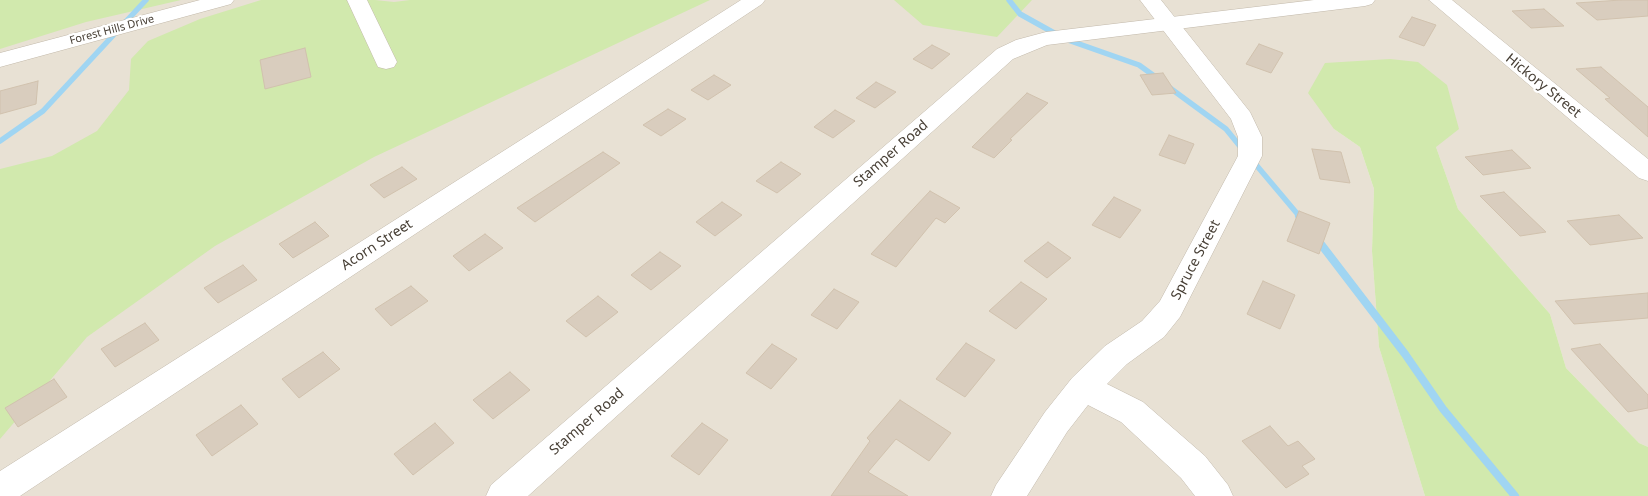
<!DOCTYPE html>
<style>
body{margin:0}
canvas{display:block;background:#f4efe6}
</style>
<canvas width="1648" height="496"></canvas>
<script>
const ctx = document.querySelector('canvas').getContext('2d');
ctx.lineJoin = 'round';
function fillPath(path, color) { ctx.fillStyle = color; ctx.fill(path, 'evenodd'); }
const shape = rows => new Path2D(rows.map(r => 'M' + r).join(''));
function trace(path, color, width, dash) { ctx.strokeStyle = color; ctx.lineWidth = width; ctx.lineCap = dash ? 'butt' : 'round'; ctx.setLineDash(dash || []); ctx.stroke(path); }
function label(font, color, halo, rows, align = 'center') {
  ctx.font = font + ' "Noto Sans",sans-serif'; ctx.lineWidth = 4.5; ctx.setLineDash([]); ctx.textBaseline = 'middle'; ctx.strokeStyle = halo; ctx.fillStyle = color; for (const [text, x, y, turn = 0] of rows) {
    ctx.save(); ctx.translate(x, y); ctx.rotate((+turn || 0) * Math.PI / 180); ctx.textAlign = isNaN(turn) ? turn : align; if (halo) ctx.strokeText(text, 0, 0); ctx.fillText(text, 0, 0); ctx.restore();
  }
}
const residential = shape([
 [0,0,1648,0,1648,447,1639,443,1566,368,1550,314,1458,209,1436,147,1334,129,1360,147,1374,189,1372,251,1379,347,1425,496,0,496]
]);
const green = shape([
 [0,0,181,0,86,22,0,49],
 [261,0,375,0,394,2,410,0,710,0,374,157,215,246,87,337,0,439,0,169,52,156,97,131,129,90,131,59,148,41,200,19],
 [894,0,1032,0,997,37,923,25],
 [1390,59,1418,62,1447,85,1459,129,1436,147,1458,209,1550,314,1566,368,1639,443,1648,447,1648,496,1425,496,1379,347,1372,251,1374,189,1360,147,1334,129,1308,93,1325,63]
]);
const streamFar1 = shape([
 [1009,0,1020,14,1065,39,1139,65,1157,78],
 [1170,88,1226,129,1243,150],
 [0,141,43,111,146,0],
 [1252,160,1300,217]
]);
const stream = shape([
 [1299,216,1303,221],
 [1317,239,1405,354,1443,409,1515,496]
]);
const building = shape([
 [1621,0,1648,0,1648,16,1597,20,1576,3,1621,0],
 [1544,9,1564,26,1531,28,1512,11,1544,9],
 [1412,17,1436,25,1424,46,1399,37,1412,17],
 [1259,44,1283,53,1271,73,1246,64,1259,44],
 [932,45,950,54,932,69,913,59,932,45],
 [305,48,311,77,265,89,260,60,305,48],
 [1601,67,1648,107,1648,137,1605,99,1610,98,1576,69,1601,67],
 [1163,73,1176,93,1152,95,1140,75,1163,73],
 [714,75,731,85,708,100,691,90,714,75],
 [38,81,36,104,0,114,0,91,38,81],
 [876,82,896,92,875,108,856,98,876,82],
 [1027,93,1048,103,1010,139,1012,140,994,158,972,147,1027,93],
 [668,109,686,119,661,136,643,125,668,109],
 [835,110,855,121,833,138,814,127,835,110],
 [1169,135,1194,144,1185,164,1159,155,1169,135],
 [1312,149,1341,152,1350,183,1320,179,1312,149],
 [1512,150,1531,168,1483,175,1465,157,1512,150],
 [603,152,620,163,535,222,517,208,603,152],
 [781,162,801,174,777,193,756,181,781,162],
 [402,167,417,179,384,198,370,185,402,167],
 [930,191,960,208,945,223,936,218,896,267,871,254,930,191],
 [1504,192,1546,232,1520,236,1480,196,1504,192],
 [1114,197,1141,210,1120,238,1092,225,1114,197],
 [722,202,742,215,715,236,696,222,722,202],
 [1299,211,1330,223,1319,254,1287,241,1299,211],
 [1619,215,1643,238,1590,245,1567,221,1619,215],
 [315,222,329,236,293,258,279,244,315,222],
 [485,234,503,248,469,271,453,256,485,234],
 [1048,242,1071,258,1047,278,1024,261,1048,242],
 [660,252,681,266,651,290,631,275,660,252],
 [243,265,257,280,218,303,204,288,243,265],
 [1263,281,1295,295,1280,329,1247,314,1263,281],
 [1021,282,1047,299,1016,329,989,311,1021,282],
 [411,286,428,301,391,326,375,309,411,286],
 [834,289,859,302,837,329,811,315,834,289],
 [1648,293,1648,318,1574,324,1555,301,1648,293],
 [598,296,618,312,586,337,566,321,598,296],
 [145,323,159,340,115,367,101,349,145,323],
 [966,343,995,360,965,397,936,379,966,343],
 [772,344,797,359,771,389,746,373,772,344],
 [1600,344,1648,395,1648,408,1628,412,1571,349,1600,344],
 [323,352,340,369,299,398,282,379,323,352],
 [510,372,530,390,493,419,473,400,510,372],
 [54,379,67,397,18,427,5,408,54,379],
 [900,400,951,433,929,461,896,439,868,472,908,496,831,496,870,441,867,438,900,400],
 [241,405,258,424,212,456,196,435,241,405],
 [435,423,454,443,413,475,394,454,435,423],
 [702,423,728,440,699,475,671,456,702,423],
 [1270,426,1288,446,1298,441,1315,459,1302,466,1309,474,1286,488,1242,441,1270,426]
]);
const minor = shape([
 [200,0,234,0,231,4,0,67,0,53,200,0],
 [347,0,367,0,397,62,394,67,386,69,378,67,347,0],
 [741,0,765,0,762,4,20,496,0,496,0,471,741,0],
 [1140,0,1161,0,1250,112,1262,137,1262,156,1180,317,1164,337,1127,364,1107,384,1143,402,1205,456,1228,485,1233,496,1195,496,1181,478,1121,422,1088,405,1067,432,1027,496,991,496,996,485,1045,412,1072,378,1105,346,1142,321,1160,301,1238,156,1238,137,1231,119,1140,0],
 [1429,0,1452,0,1648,159,1648,181,1639,178,1429,0]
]);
const tertiary = shape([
 [1314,0,1375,0,1372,4,1365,6,1047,45,1013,59,528,496,486,496,491,485,997,49,1016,40,1046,32,1314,0]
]);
const farStreetnames = [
 ["Forest Hills Drive",112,30,-15]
];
const streetNames = [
 ["Hickory Street",1543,86,39],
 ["Stamper Road",891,154,-41],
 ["Acorn Street",377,245,-33],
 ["Spruce Street",1196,260,-62],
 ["Stamper Road",587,422,-41]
];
fillPath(residential, '#e8e1d4');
fillPath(green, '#d1e9ad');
trace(streamFar1, '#a0d5f2', 5.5);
trace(stream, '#a0d5f2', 8);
fillPath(building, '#d9cdbe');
trace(building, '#d1c2ae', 1);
trace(minor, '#c2b9ab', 1);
trace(tertiary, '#c2b9ab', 1);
fillPath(minor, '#fff');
fillPath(tertiary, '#fff');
label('11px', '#473f35', '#fff', farStreetnames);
label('14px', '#473f35', '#fff', streetNames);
</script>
